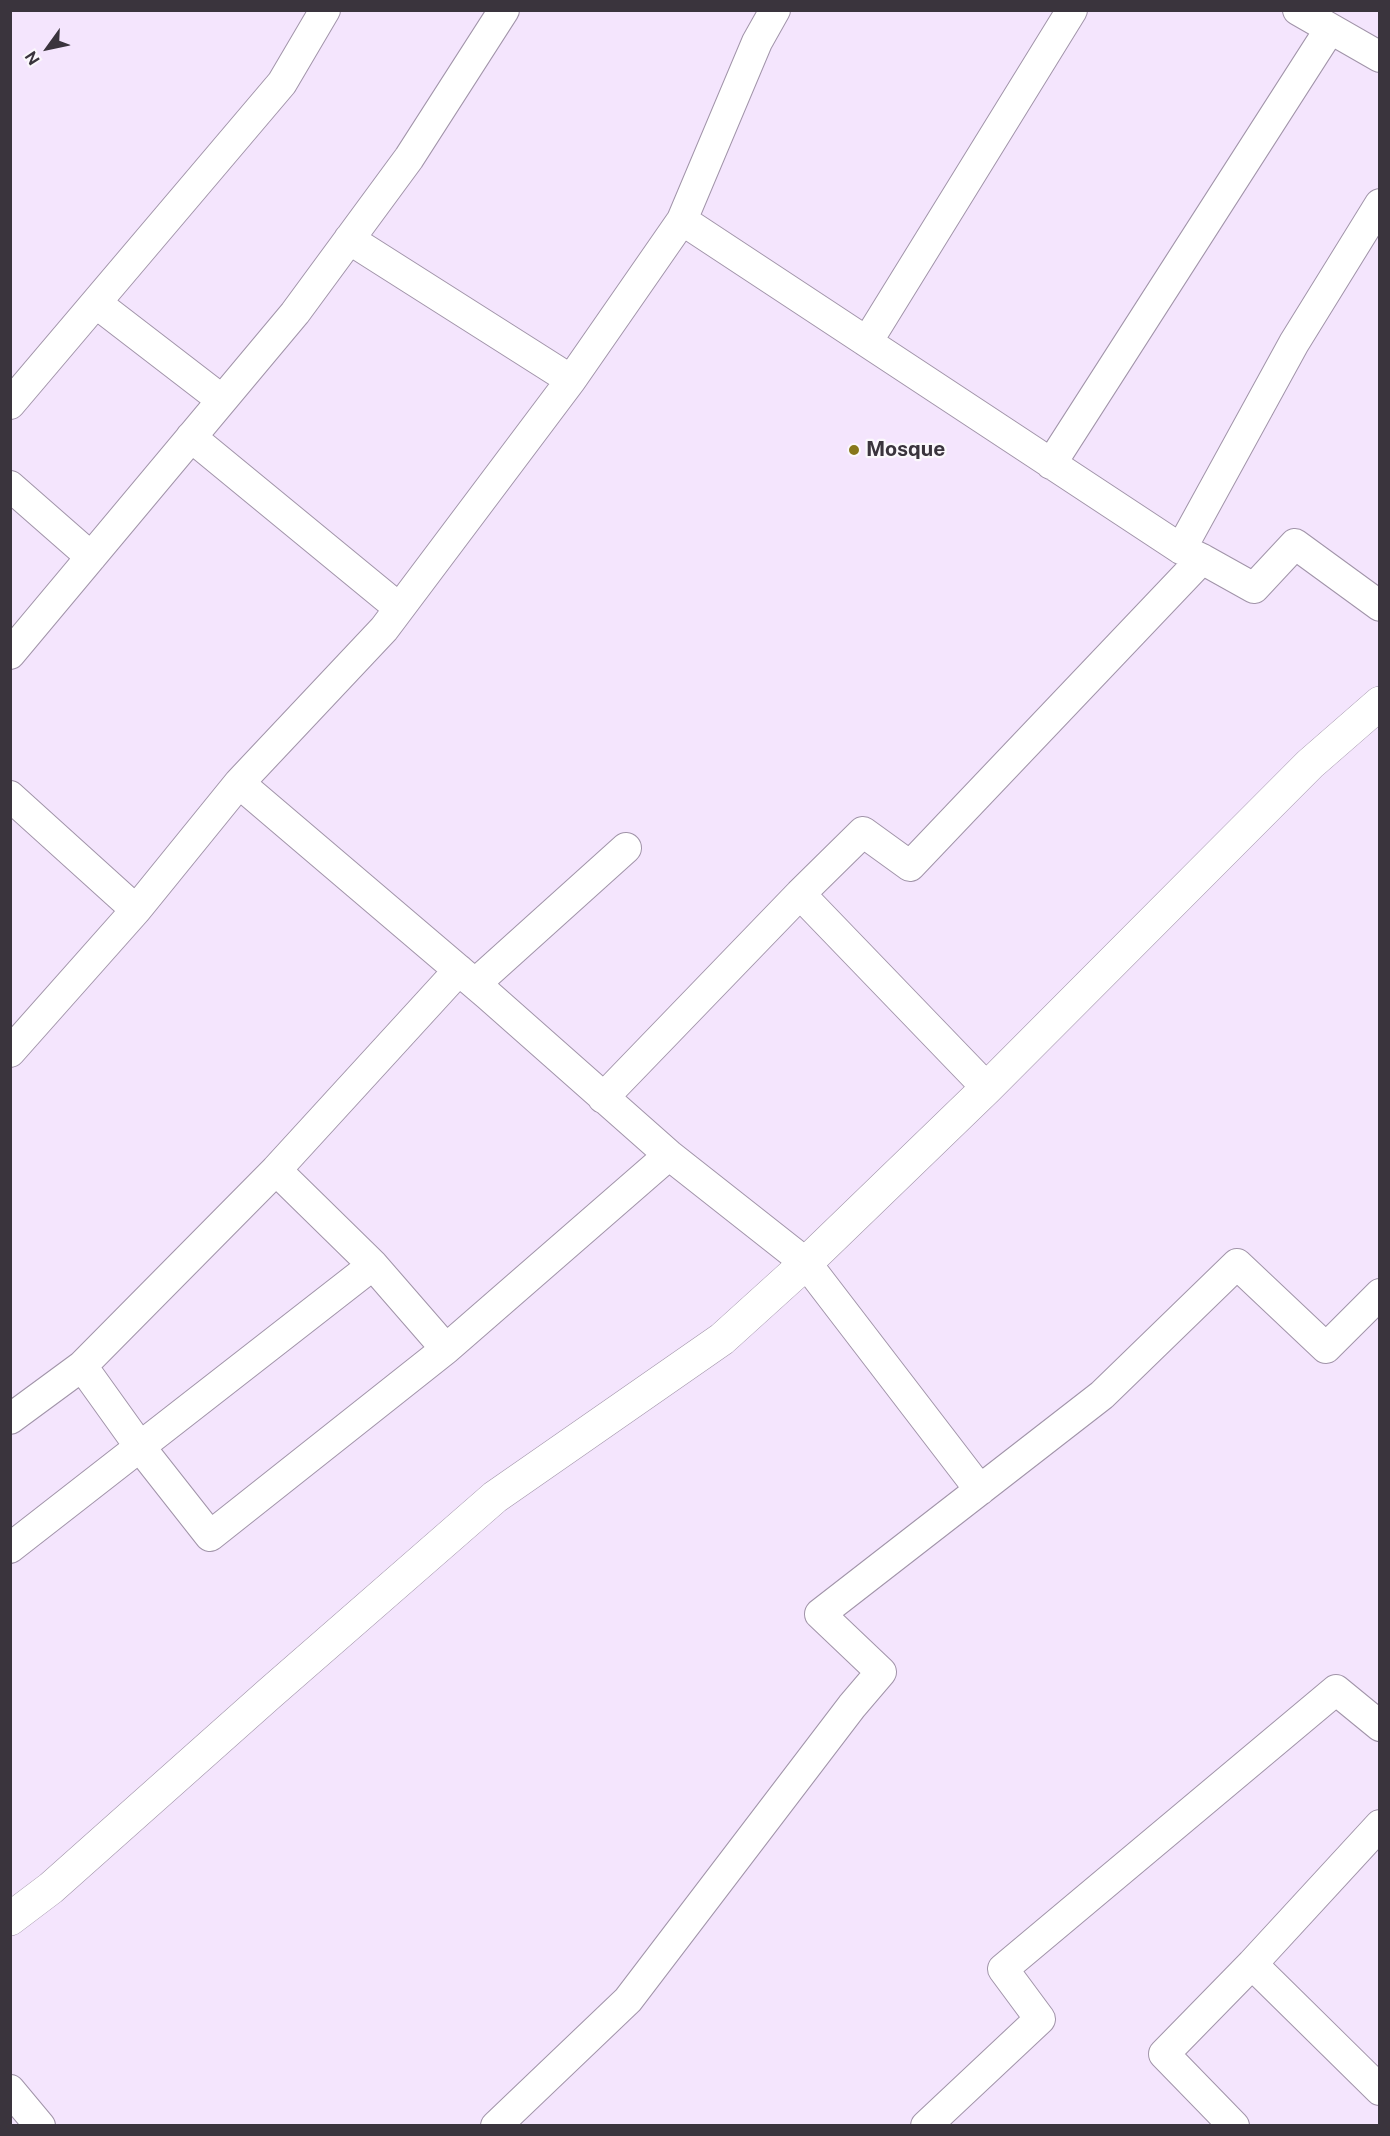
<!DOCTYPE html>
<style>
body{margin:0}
#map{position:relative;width:1390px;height:2136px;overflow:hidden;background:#f4e5fd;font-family:"Public Sans",sans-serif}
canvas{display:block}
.frame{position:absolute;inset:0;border:12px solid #3a343d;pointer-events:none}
.north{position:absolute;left:18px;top:18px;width:60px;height:60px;-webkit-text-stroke:4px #fbf8fc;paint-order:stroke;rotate:237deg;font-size:16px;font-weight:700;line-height:24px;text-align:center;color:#3a343d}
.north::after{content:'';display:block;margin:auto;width:21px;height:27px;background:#3a343d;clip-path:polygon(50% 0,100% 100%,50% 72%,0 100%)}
</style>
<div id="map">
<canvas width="1390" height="2136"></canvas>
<div class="frame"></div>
<div class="north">N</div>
</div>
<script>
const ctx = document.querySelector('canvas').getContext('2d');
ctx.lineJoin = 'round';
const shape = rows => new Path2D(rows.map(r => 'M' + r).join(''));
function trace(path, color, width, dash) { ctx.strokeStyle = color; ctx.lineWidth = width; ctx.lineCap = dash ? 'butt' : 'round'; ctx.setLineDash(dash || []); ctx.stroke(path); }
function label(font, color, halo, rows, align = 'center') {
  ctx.font = font + ' "Public Sans",sans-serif'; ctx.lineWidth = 4.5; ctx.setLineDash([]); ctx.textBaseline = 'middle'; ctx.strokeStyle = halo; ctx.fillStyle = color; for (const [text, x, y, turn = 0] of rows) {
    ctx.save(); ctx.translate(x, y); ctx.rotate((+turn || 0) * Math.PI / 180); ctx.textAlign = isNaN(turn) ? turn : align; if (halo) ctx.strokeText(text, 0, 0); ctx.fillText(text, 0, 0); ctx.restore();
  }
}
const minor = shape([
 [1298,10,1380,57],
 [1380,204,1294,343,1181,549,1202,559,1254,588,1295,544,1380,606],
 [682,220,1181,549],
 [349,239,571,380],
 [96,303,222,400],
 [867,342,1072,10],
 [10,404,282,83,325,10],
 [191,437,399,608],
 [1051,464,1330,29],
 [10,486,91,557],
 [10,654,295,313,409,158,504,10],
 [239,783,488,995,669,1155,806,1263,980,1490],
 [10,796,136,910],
 [800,894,987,1088],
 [475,984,626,848],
 [10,1052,136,910,239,783,384,629,571,380,682,220,757,42,775,10],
 [603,1098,800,894,863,832,910,866,1202,559],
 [276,1170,373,1265],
 [82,1366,140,1447,210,1536,446,1349],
 [10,1419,82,1366,276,1170,459,970],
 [10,1548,373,1265,446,1349,669,1155],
 [1252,1964,1380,2090],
 [10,2090,40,2126],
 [496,2126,628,2000,852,1706,881,1672,820,1614,1102,1395,1237,1264,1326,1348,1380,1294],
 [926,2126,1040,2019,1003,1969,1336,1690,1380,1726],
 [1234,2126,1164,2054,1252,1964,1380,1825]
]);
const tertiary = shape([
 [10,1919,51,1888,269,1694,495,1497,722,1339,806,1263,987,1088,1310,764,1380,703]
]);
const markers = [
 [854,450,6,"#87771b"]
];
const poiNames = [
 ["Mosque",866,450]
];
trace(minor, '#a194a9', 32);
trace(tertiary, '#a194a9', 34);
trace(minor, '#fff', 30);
trace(tertiary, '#fff', 33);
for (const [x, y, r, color] of markers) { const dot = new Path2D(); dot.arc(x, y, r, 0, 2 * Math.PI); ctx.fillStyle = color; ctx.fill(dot); trace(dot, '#fbf8fc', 2); }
label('bold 21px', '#3a343d', '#fbf8fc', poiNames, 'left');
</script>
